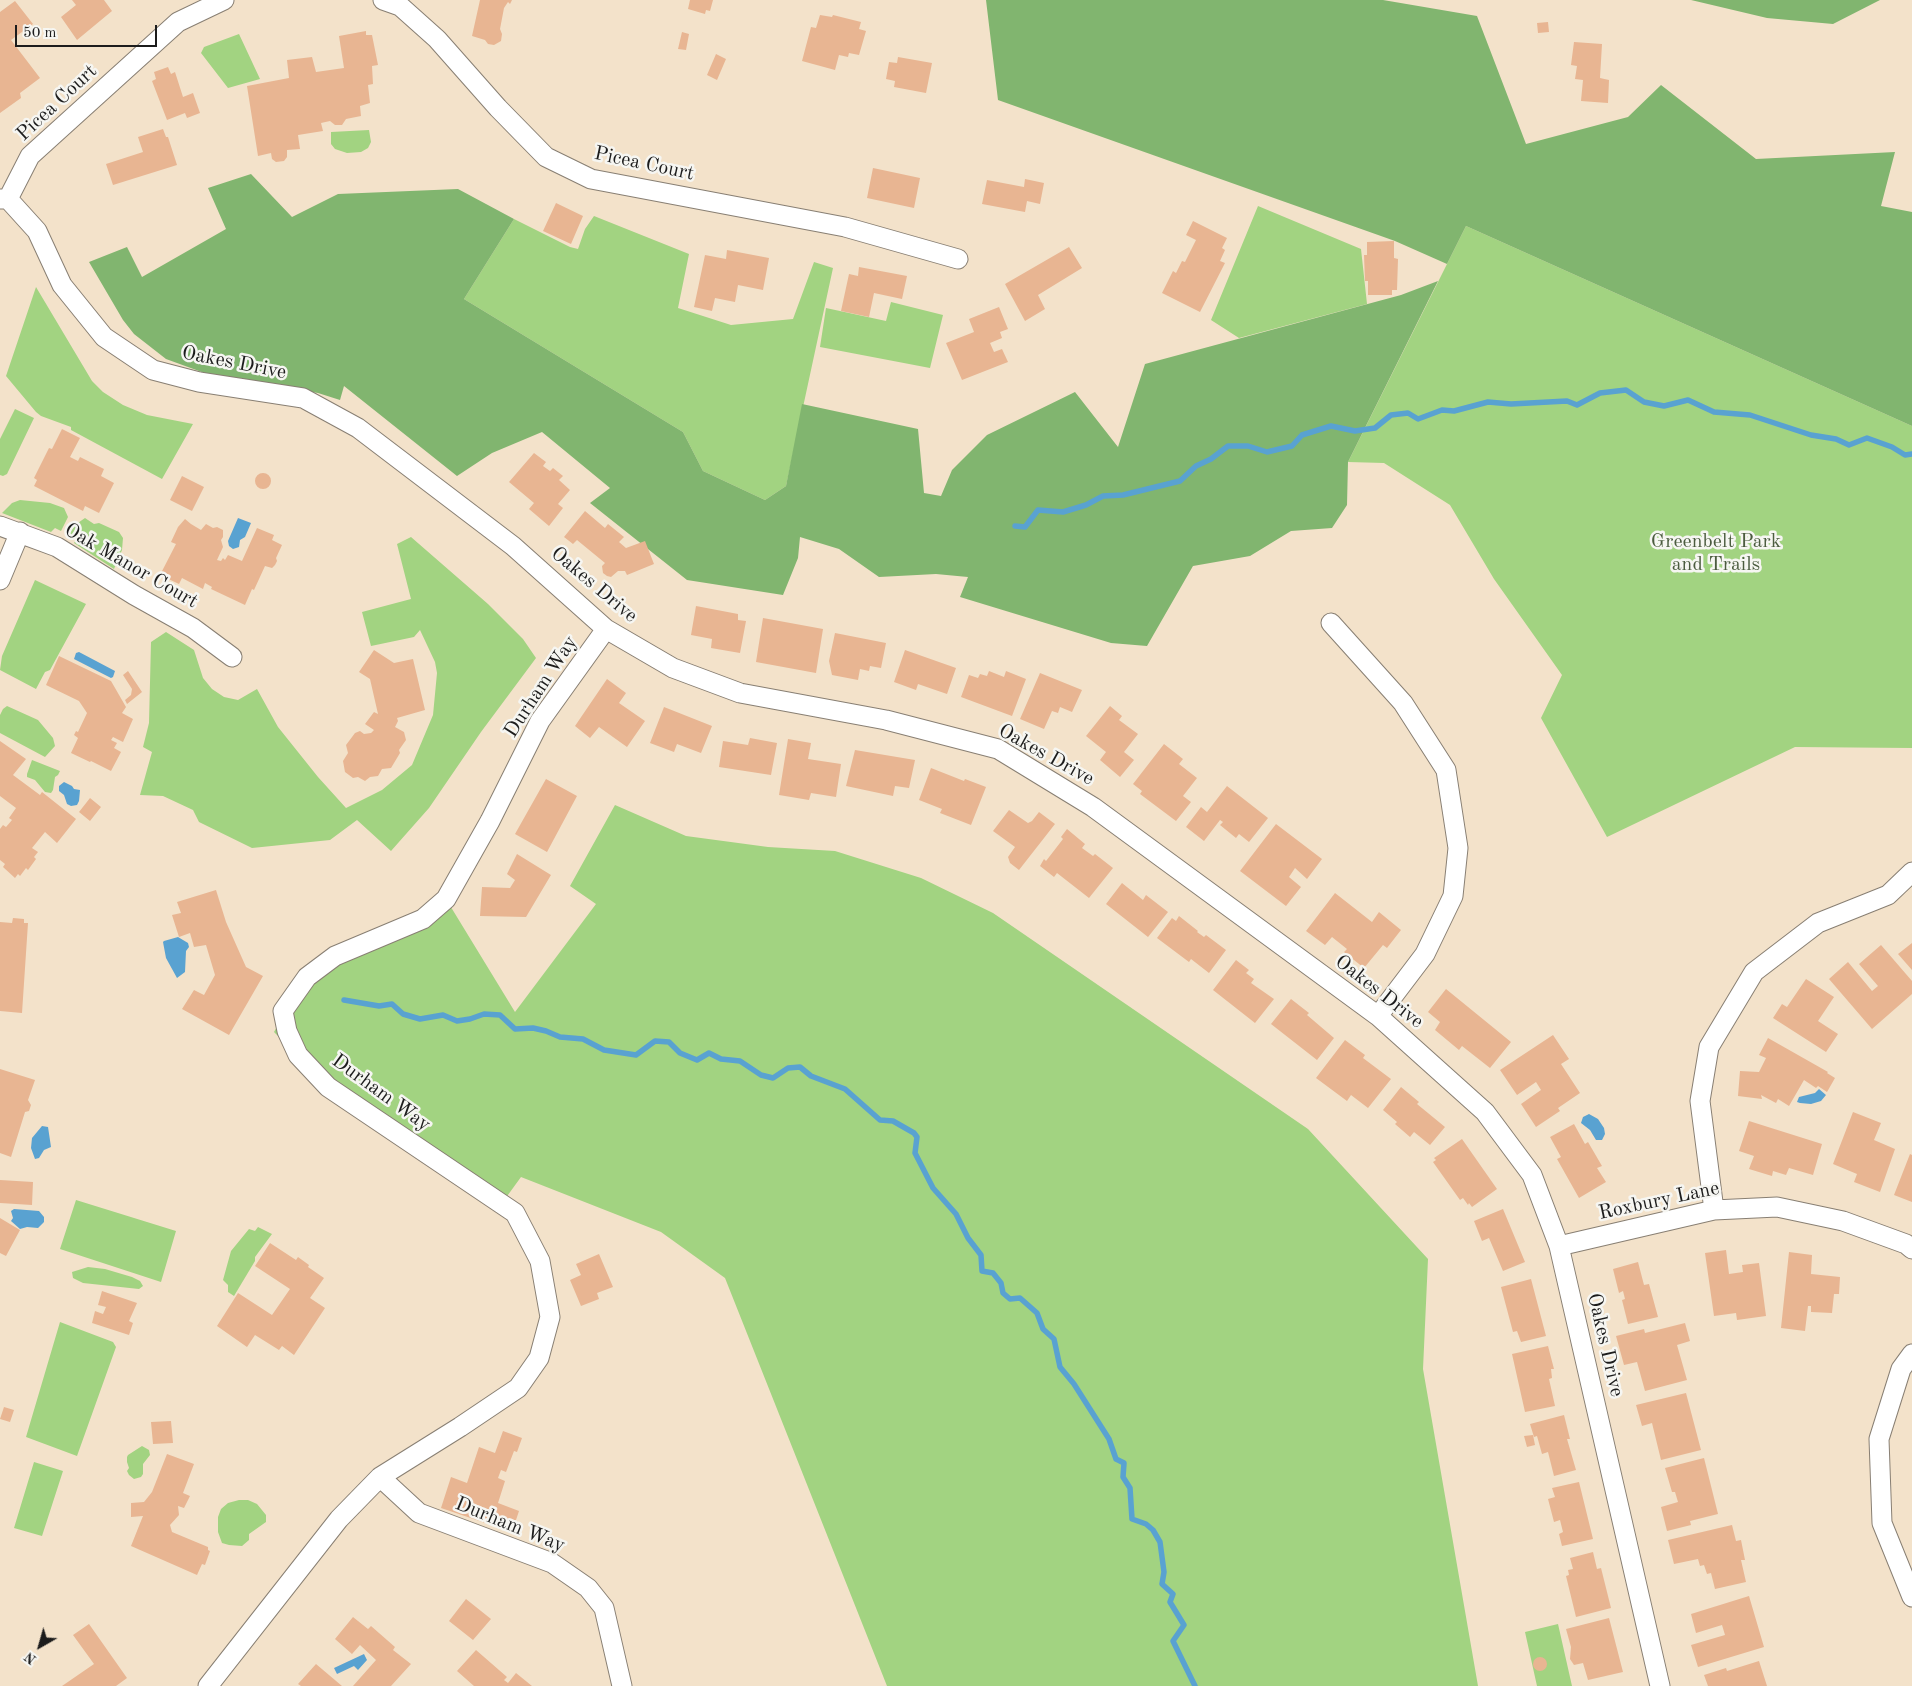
<!DOCTYPE html>
<style>
body{margin:0}
#map{position:relative;width:1912px;height:1686px;overflow:hidden;background:#f3e2ca;font-family:"Old Standard TT",serif}
canvas{display:block}
.north{position:absolute;left:15px;top:1621px;width:50px;height:50px;-webkit-text-stroke:4px #f6f6f2;paint-order:stroke;rotate:218deg;font-size:14px;font-weight:700;line-height:20px;text-align:center;color:#1c1c1c}
.north::after{content:'';display:block;margin:auto;width:18px;height:22px;background:#1c1c1c;clip-path:polygon(50% 0,100% 100%,50% 72%,0 100%)}
.scale{position:absolute;left:15px;top:25px;width:142px;height:22px;box-sizing:border-box;border:2px solid #1c1c1c;border-top:0;padding-left:6px;font-size:15px;line-height:18px;white-space:nowrap;color:#1c1c1c;-webkit-text-stroke:4px #f6f6f2;paint-order:stroke}
</style>
<div id="map">
<canvas width="1912" height="1686"></canvas>
<div class="north">N</div>
<div class="scale">50 m</div>
</div>
<script>
const ctx = document.querySelector('canvas').getContext('2d');
ctx.lineJoin = 'round';
function fillPath(path, color) { ctx.fillStyle = color; ctx.fill(path, 'evenodd'); }
const shape = rows => new Path2D(rows.map(r => 'M' + r).join(''));
function trace(path, color, width, dash) { ctx.strokeStyle = color; ctx.lineWidth = width; ctx.lineCap = dash ? 'butt' : 'round'; ctx.setLineDash(dash || []); ctx.stroke(path); }
function label(font, color, halo, rows, align = 'center') {
  ctx.font = font + ' "Old Standard TT",serif'; ctx.lineWidth = 5; ctx.setLineDash([]); ctx.textBaseline = 'middle'; ctx.strokeStyle = halo; ctx.fillStyle = color; for (const [text, x, y, turn = 0] of rows) {
    ctx.save(); ctx.translate(x, y); ctx.rotate((+turn || 0) * Math.PI / 180); ctx.textAlign = isNaN(turn) ? turn : align; if (halo) ctx.strokeText(text, 0, 0); ctx.fillText(text, 0, 0); ctx.restore();
  }
}
const green = shape([
 [239,34,260,79,228,88,201,53,204,47],
 [369,130,371,142,368,148,361,152,347,153,335,149,331,144,331,132],
 [1258,206,1361,249,1367,304,1239,338,1211,320],
 [594,216,689,254,678,308,731,325,793,319,814,262,833,268,786,486,765,500,703,471,683,432,464,299,514,219,570,247,578,249,585,229],
 [1466,226,1912,426,1912,748,1795,747,1607,837,1541,718,1562,675,1494,579,1450,505,1384,463,1348,462],
 [36,287,92,381,103,392,123,405,147,415,193,424,162,479,71,430,71,427,41,416,36,412,6,376],
 [891,302,943,315,930,368,820,347,826,308,886,321],
 [15,409,34,418,7,474,3,476,0,475,0,439],
 [20,500,50,503,64,508,68,517,61,531,55,528,51,532,2,513,12,503],
 [85,518,94,524,99,523,119,532,123,538,122,550,114,569,74,543,76,540,69,535,72,527],
 [411,537,488,604,523,639,536,658,481,732,429,808,391,851,357,820,330,840,252,848,199,822,193,810,163,796,140,795,152,752,143,747,149,723,151,642,166,632,194,650,203,678,212,689,224,697,238,700,257,689,278,727,318,777,346,808,382,790,412,765,433,715,437,673,435,662,420,630,414,637,371,646,362,612,411,599,397,544],
 [35,580,86,604,50,670,45,672,36,689,0,670,2,656],
 [7,706,38,720,53,738,55,746,45,757,0,733,0,715,3,709],
 [32,760,60,771,58,775,55,777,53,790,51,793,45,792,35,780,27,777,27,774],
 [615,805,686,836,768,847,835,851,921,878,993,913,1308,1129,1428,1259,1423,1369,1478,1686,887,1686,725,1278,661,1232,521,1177,505,1199,328,1087,274,1032,293,997,307,977,446,899,515,1012,596,904,570,886],
 [76,1200,176,1231,161,1282,60,1249],
 [258,1227,272,1234,255,1257,255,1261,234,1296,228,1292,228,1285,223,1280,231,1251,249,1229,255,1231],
 [88,1267,105,1269,132,1277,140,1281,143,1286,139,1289,83,1283,73,1278,72,1272],
 [60,1322,113,1342,116,1347,77,1456,26,1437],
 [142,1446,149,1450,150,1455,143,1464,143,1474,141,1477,134,1479,129,1475,127,1471,129,1468,127,1462,127,1457,128,1455],
 [34,1462,63,1471,42,1536,14,1528],
 [239,1500,248,1500,257,1504,266,1515,266,1522,249,1534,249,1540,242,1546,229,1545,222,1543,218,1532,218,1517,221,1509,228,1503],
 [1558,1624,1572,1686,1537,1686,1525,1632]
]);
const forest = shape([
 [986,0,1383,0,1477,16,1526,144,1628,117,1661,85,1756,159,1895,152,1881,206,1912,212,1912,426,1466,226,1447,264,1395,241,998,100],
 [1691,0,1880,0,1833,24,1767,18],
 [251,174,292,217,338,194,458,189,514,219,464,299,683,432,703,471,765,500,786,486,802,404,918,429,924,493,941,496,952,470,987,435,1075,392,1118,447,1145,364,1401,295,1438,281,1348,462,1347,505,1332,528,1291,531,1250,556,1193,566,1147,646,1111,643,960,597,968,577,936,574,879,577,839,549,800,537,798,558,783,595,687,580,590,503,610,488,542,432,492,453,457,476,344,386,340,400,318,393,210,375,166,359,134,334,123,320,89,262,127,247,142,277,226,229,208,188]
]);
const water = shape([
 [238,518,251,523,245,537,240,540,239,547,233,549,229,546,228,541],
 [79,652,115,671,113,677,111,678,74,659,76,653],
 [64,782,72,786,74,789,80,790,79,801,77,805,71,806,67,804,64,795,59,791,59,786],
 [178,937,188,943,189,947,186,951,185,972,177,978,166,958,163,942,164,941],
 [1819,1089,1826,1095,1821,1101,1811,1104,1800,1103,1797,1102,1799,1097,1815,1093],
 [1589,1114,1598,1119,1604,1128,1605,1134,1602,1140,1596,1140,1590,1130,1581,1123,1583,1117],
 [42,1126,48,1127,51,1147,44,1150,39,1158,35,1159,31,1148,32,1138],
 [14,1209,39,1211,44,1217,44,1222,38,1228,27,1227,20,1229,11,1221,13,1218,11,1211],
 [364,1654,367,1660,358,1670,354,1666,337,1674,334,1668]
]);
const stream = shape([
 [1015,526,1025,527,1038,510,1063,512,1086,505,1103,496,1123,495,1180,481,1196,466,1211,459,1228,446,1248,446,1267,452,1292,446,1302,435,1331,426,1355,431,1375,428,1391,415,1408,413,1418,419,1442,410,1454,411,1488,402,1511,404,1567,401,1577,405,1600,393,1626,390,1644,402,1664,406,1688,400,1714,412,1750,415,1811,435,1836,439,1849,445,1867,438,1892,447,1905,455,1912,454],
 [344,1000,379,1006,392,1004,403,1014,420,1019,443,1015,457,1021,470,1019,484,1014,500,1015,515,1029,533,1028,546,1031,560,1037,583,1039,604,1050,636,1055,655,1041,669,1042,680,1053,697,1060,709,1053,721,1059,740,1061,761,1075,773,1078,788,1068,800,1067,811,1076,845,1089,880,1120,893,1121,914,1133,917,1137,915,1153,933,1188,956,1214,968,1238,981,1255,982,1271,993,1273,1001,1283,1003,1293,1010,1299,1020,1298,1037,1313,1043,1329,1054,1339,1060,1367,1074,1384,1109,1439,1116,1459,1124,1463,1123,1477,1130,1488,1132,1519,1146,1524,1153,1530,1160,1542,1164,1572,1162,1584,1173,1594,1170,1602,1184,1625,1173,1641,1195,1686]
]);
const building = shape([
 [72,0,104,0,112,11,77,40,61,17,76,5],
 [480,0,512,0,510,4,508,2,504,8,500,29,502,34,501,41,494,45,488,44,485,40,472,36],
 [690,0,713,0,710,11,706,10,705,14,688,9],
 [15,1,33,24,11,40,40,78,20,93,21,98,0,113,0,12],
 [820,15,832,17,833,15,861,22,859,29,866,31,859,55,849,53,848,57,839,55,835,70,802,61,811,27,816,28],
 [1548,22,1549,32,1538,33,1537,23],
 [366,31,366,35,372,35,378,65,372,66,373,84,368,85,370,103,360,106,361,116,346,119,342,125,335,125,330,121,321,123,323,131,298,135,300,149,287,150,287,157,284,161,276,162,272,159,271,153,258,156,247,86,289,78,287,60,312,57,316,72,344,68,339,36],
 [682,32,689,34,686,50,678,49],
 [1574,42,1602,44,1600,78,1609,80,1608,103,1581,101,1583,80,1575,79,1577,66,1571,65],
 [716,54,726,59,717,80,707,75],
 [898,57,932,63,926,93,894,87,895,81,886,79,889,62,897,63],
 [168,67,171,74,175,72,183,97,193,93,200,113,187,118,185,113,167,120,152,81,156,79,154,72],
 [163,129,166,137,168,137,177,165,113,185,106,164,143,152,138,137],
 [873,168,920,178,914,208,867,198],
 [1025,179,1044,183,1040,204,1027,201,1025,212,982,204,987,180,1024,187],
 [556,203,583,216,571,244,543,231],
 [1193,221,1227,238,1222,248,1225,250,1220,261,1225,263,1200,312,1162,293,1173,271,1176,273,1182,261,1185,262,1196,240,1186,235],
 [1394,241,1394,258,1398,259,1397,290,1392,290,1392,295,1368,295,1368,281,1365,281,1364,255,1367,255,1367,242],
 [1069,247,1082,268,1038,295,1045,309,1025,321,1005,284],
 [727,250,769,258,763,290,738,285,735,302,715,298,712,311,694,307,705,255,726,259],
 [859,267,907,276,902,299,874,293,869,317,841,311,849,274,858,276],
 [999,307,1008,329,1000,332,1002,338,990,343,994,352,1002,349,1008,362,962,380,946,343,974,332,969,319],
 [62,429,80,438,70,457,78,461,80,457,104,469,101,476,114,483,99,513,85,506,83,511,34,486,37,480,34,478,49,448,52,449],
 [534,453,546,462,543,466,550,471,553,468,563,476,559,480,570,490,558,504,563,508,549,526,529,509,534,503,509,482],
 '255 481a8 8 0 1 1 16 0a8 8 0 1 1-16 0Z',
 [182,476,204,487,192,511,170,500],
 [585,511,605,528,608,524,624,537,619,542,626,548,645,541,654,564,627,575,625,571,618,571,611,577,607,576,603,573,602,566,605,563,577,540,573,544,564,537],
 [185,519,191,524,201,530,206,524,213,528,217,527,223,530,223,537,221,540,223,547,217,560,221,561,223,558,225,560,228,555,242,561,257,528,274,535,272,540,282,545,276,558,277,561,275,565,272,568,265,566,254,590,252,589,245,605,211,589,212,587,205,583,203,589,182,578,179,584,160,575,176,544,171,542,178,527],
 [696,606,738,614,738,620,746,621,740,653,711,648,712,639,691,635],
 [763,618,823,629,816,673,756,662],
 [835,633,886,643,881,668,870,666,869,671,860,669,858,680,832,675,829,661],
 [374,650,394,663,413,659,425,710,397,718,398,721,395,727,404,732,406,740,399,750,400,753,391,768,382,769,378,776,370,777,365,781,358,777,353,778,345,772,343,761,348,753,346,745,355,733,360,731,364,734,371,733,374,730,365,724,374,712,378,714,370,679,359,672],
 [905,650,956,668,947,694,918,684,916,690,894,682],
 [59,656,111,681,126,707,122,713,133,719,123,742,113,737,111,740,117,743,114,748,121,752,111,771,91,761,90,762,71,753,78,738,74,735,76,731,78,732,87,713,79,701,46,685],
 [128,671,142,692,127,704,125,700,131,695,132,689,123,675],
 [989,671,1004,677,1006,671,1026,679,1012,716,961,697,969,675,978,678,980,674,987,676],
 [1040,673,1082,690,1072,712,1060,707,1058,713,1052,711,1044,729,1020,719],
 [607,679,626,693,619,703,645,721,627,747,599,727,590,738,575,726],
 [1110,706,1122,716,1119,720,1138,734,1124,752,1134,760,1120,777,1100,760,1106,752,1086,736],
 [664,707,712,726,701,753,677,744,674,752,650,743],
 [750,738,777,743,771,775,719,767,723,741,748,745],
 [788,739,811,743,808,759,841,764,836,797,811,793,809,800,779,795],
 [0,741,26,759,13,775,40,795,42,792,76,819,57,843,45,832,32,848,38,852,34,857,36,859,28,870,26,868,20,876,18,874,15,878,3,867,5,864,0,860,0,829,3,825,6,827,12,820,9,818,16,808,0,796],
 [1164,744,1183,759,1179,764,1197,778,1183,796,1191,802,1176,821,1140,794,1142,791,1133,784],
 [855,750,915,760,909,788,895,786,893,796,846,786],
 [931,768,964,781,965,779,986,787,971,825,940,813,942,809,919,800],
 [546,779,577,796,547,852,515,834],
 [1227,786,1268,818,1249,842,1239,834,1236,838,1220,825,1223,822,1220,820,1204,841,1186,827,1201,807,1207,812],
 [90,798,101,807,90,821,79,812],
 [1009,810,1028,823,1032,821,1039,812,1055,824,1019,870,1010,863,1008,857,1015,847,993,831],
 [1276,824,1322,859,1307,879,1295,868,1289,877,1301,887,1286,906,1240,871],
 [1067,829,1085,844,1082,848,1093,856,1095,854,1113,868,1089,898,1057,873,1054,877,1040,866,1044,859,1046,861,1063,839,1061,837],
 [517,854,551,875,526,917,480,916,482,887,510,888,515,880,507,874],
 [1122,883,1143,900,1146,895,1168,912,1148,937,1106,904],
 [216,890,226,922,246,967,263,976,229,1035,182,1009,194,990,204,995,215,975,206,945,194,947,190,933,179,937,172,915,181,913,177,902],
 [1335,893,1372,922,1379,912,1401,930,1387,948,1383,945,1364,968,1344,952,1347,949,1332,937,1325,945,1306,931],
 [1179,916,1198,931,1197,932,1204,937,1206,935,1226,950,1209,973,1191,959,1189,962,1157,938,1172,918,1176,921],
 [13,918,24,919,24,923,28,923,22,1013,0,1011,0,922,12,923],
 [1912,943,1912,970,1898,954],
 [1881,945,1912,981,1912,994,1872,1029,1829,979,1848,962,1872,991,1878,986,1859,964],
 [1236,960,1249,970,1246,973,1254,979,1251,983,1274,999,1255,1023,1213,990],
 [1806,979,1834,997,1818,1021,1838,1034,1826,1052,1773,1018,1782,1004,1787,1007],
 [1446,989,1511,1042,1490,1068,1462,1046,1459,1050,1435,1030,1440,1022,1428,1012],
 [1291,999,1309,1013,1307,1015,1334,1038,1317,1060,1271,1024],
 [1553,1035,1569,1059,1561,1064,1580,1093,1558,1108,1560,1111,1536,1127,1521,1104,1541,1090,1536,1082,1517,1095,1500,1070],
 [1768,1038,1828,1072,1827,1073,1835,1078,1827,1092,1818,1086,1816,1088,1804,1080,1789,1106,1778,1099,1776,1103,1761,1095,1762,1099,1738,1096,1740,1071,1759,1072,1766,1058,1759,1055],
 [1345,1040,1365,1055,1363,1058,1391,1079,1368,1108,1351,1095,1347,1101,1316,1078],
 [0,1069,35,1080,28,1100,31,1105,29,1111,25,1112,11,1157,0,1153],
 [1401,1087,1419,1102,1417,1104,1445,1127,1430,1145,1414,1132,1410,1137,1395,1124,1397,1122,1383,1110],
 [1853,1112,1881,1123,1874,1140,1895,1149,1880,1192,1854,1182,1857,1174,1833,1164],
 [1749,1121,1822,1144,1813,1175,1789,1168,1786,1175,1773,1171,1772,1176,1749,1169,1754,1156,1739,1151],
 [1574,1124,1585,1144,1588,1142,1602,1166,1597,1168,1606,1182,1579,1198,1557,1159,1561,1157,1550,1137],
 [1462,1139,1497,1189,1472,1207,1469,1203,1468,1205,1463,1198,1460,1200,1433,1162,1436,1160,1434,1158],
 [1910,1154,1912,1155,1912,1202,1894,1195],
 [0,1180,33,1182,32,1205,0,1203],
 [1503,1209,1525,1262,1503,1271,1489,1238,1482,1241,1474,1221],
 [0,1218,20,1230,6,1256,0,1253],
 [270,1243,296,1260,298,1257,309,1265,308,1267,324,1278,310,1298,325,1308,294,1355,282,1346,279,1350,255,1335,247,1347,217,1326,238,1293,272,1315,290,1289,255,1266],
 [1726,1250,1729,1274,1743,1272,1742,1265,1759,1263,1766,1316,1737,1320,1736,1313,1714,1316,1705,1253],
 [1789,1252,1812,1255,1811,1274,1840,1277,1839,1294,1834,1294,1832,1313,1811,1312,1811,1306,1808,1306,1805,1331,1781,1328],
 [599,1254,613,1287,597,1293,599,1299,581,1306,570,1280,581,1275,576,1264],
 [1638,1262,1644,1285,1649,1284,1658,1317,1628,1324,1622,1300,1625,1299,1623,1291,1619,1293,1613,1269],
 [1531,1279,1546,1336,1521,1342,1517,1331,1513,1332,1501,1287],
 [102,1291,137,1303,129,1321,133,1323,129,1335,92,1323,95,1311,103,1314,106,1307,98,1305],
 [1685,1323,1690,1341,1677,1345,1687,1380,1645,1391,1637,1362,1624,1365,1616,1336,1644,1329,1645,1333],
 [1548,1346,1554,1369,1551,1369,1552,1378,1549,1379,1555,1406,1525,1412,1512,1354],
 [1686,1393,1701,1450,1661,1460,1652,1423,1642,1426,1636,1405],
 [4,1407,14,1410,10,1422,0,1419],
 [1564,1415,1570,1439,1567,1439,1576,1470,1554,1476,1548,1452,1542,1454,1537,1436,1534,1437,1530,1424],
 [171,1421,173,1443,153,1444,151,1422],
 [503,1431,522,1438,517,1452,514,1451,506,1472,501,1470,498,1478,505,1481,498,1503,519,1511,512,1532,441,1508,451,1477,467,1483,479,1447,495,1453],
 [1533,1435,1535,1445,1527,1447,1524,1436],
 [167,1454,194,1464,183,1493,190,1496,184,1508,178,1506,179,1515,170,1525,172,1532,208,1547,208,1550,210,1551,205,1565,202,1564,197,1575,131,1546,143,1516,131,1517,131,1503,144,1502,152,1492],
 [1704,1458,1718,1514,1690,1521,1691,1525,1667,1531,1661,1507,1678,1502,1675,1492,1672,1492,1665,1468],
 [1579,1482,1593,1539,1562,1546,1559,1534,1563,1532,1560,1520,1554,1522,1548,1499,1555,1497,1552,1488],
 [1732,1525,1736,1541,1741,1540,1745,1560,1741,1560,1746,1582,1715,1589,1711,1573,1707,1574,1704,1565,1700,1566,1698,1559,1674,1564,1668,1540],
 [1593,1552,1597,1569,1601,1568,1611,1608,1576,1617,1566,1576,1569,1575,1568,1570,1573,1569,1570,1558],
 [1749,1596,1764,1647,1698,1667,1691,1645,1725,1635,1722,1625,1696,1633,1691,1614],
 [466,1599,491,1619,473,1640,449,1621],
 [353,1617,368,1629,371,1626,395,1647,393,1650,411,1664,391,1686,353,1686,376,1660,360,1645,352,1654,335,1639],
 [1609,1618,1623,1672,1588,1680,1583,1663,1574,1665,1570,1659,1571,1647,1566,1629],
 [89,1624,127,1678,116,1686,62,1686,94,1664,73,1635],
 [476,1650,507,1677,504,1680,508,1683,516,1673,532,1686,474,1686,457,1671],
 '1533 1664a7 7 0 1 1 14 0a7 7 0 1 1-14 0Z',
 [1759,1661,1767,1686,1708,1686,1704,1675,1726,1668,1727,1671],
 [316,1664,342,1686,301,1686,298,1684]
]);
const minor = shape([
 [383,0,400,6,437,39,498,108,546,157,591,179,845,227,958,259],
 [0,199,8,199,37,231,62,285,104,337,153,370,199,382,303,398,358,428,513,546,606,629,673,668,740,693,886,720,998,749,1093,807,1378,1016,1485,1112,1532,1175,1559,1246,1660,1686],
 [8,199,30,156,178,22,224,0],
 [0,526,57,547,134,595,193,628,232,657],
 [0,580,20,532],
 [1331,623,1403,703,1446,770,1458,848,1453,896,1425,954,1378,1016],
 [1714,1210,1700,1101,1709,1047,1754,972,1818,923,1888,895,1912,872],
 [1559,1246,1714,1210,1777,1207,1843,1221,1906,1244,1912,1249],
 [1912,1354,1901,1369,1879,1439,1882,1523,1912,1597],
 [380,1477,419,1513,552,1563,588,1588,604,1608,622,1686],
 [208,1686,339,1519,380,1477,460,1427,518,1388,539,1358,550,1317,540,1261,515,1213,328,1087,298,1055,287,1031,283,1011,307,977,335,956,423,919,446,899,490,821,540,721,606,629]
]);
const streetNames = [
 ["Picea Court",57,103,-43],
 ["Picea Court",644,164,12],
 ["Oakes Drive",234,363,11],
 ["Oak Manor Court",131,566,30],
 ["Oakes Drive",594,585,40],
 ["Durham Way",541,687,-57],
 ["Oakes Drive",1046,755,29],
 ["Oakes Drive",1379,992,38],
 ["Durham Way",381,1093,36],
 ["Roxbury Lane",1659,1201,-12],
 ["Oakes Drive",1605,1345,77],
 ["Durham Way",510,1525,22]
];
const parkNames = [
 ["Greenbelt Park",1716,542],
 ["and Trails",1716,565]
];
fillPath(green, '#a2d381');
fillPath(forest, '#81b56f');
fillPath(water, '#59a2d1');
trace(stream, '#59a2d1', 5.5);
fillPath(building, '#e8b592');
trace(minor, '#887f73', 21);
trace(minor, '#fff', 19);
label('20px', '#1c1c1c', '#f6f6f2', streetNames);
label('20px', '#4b5c3f', '#f6f6f2', parkNames);
</script>
